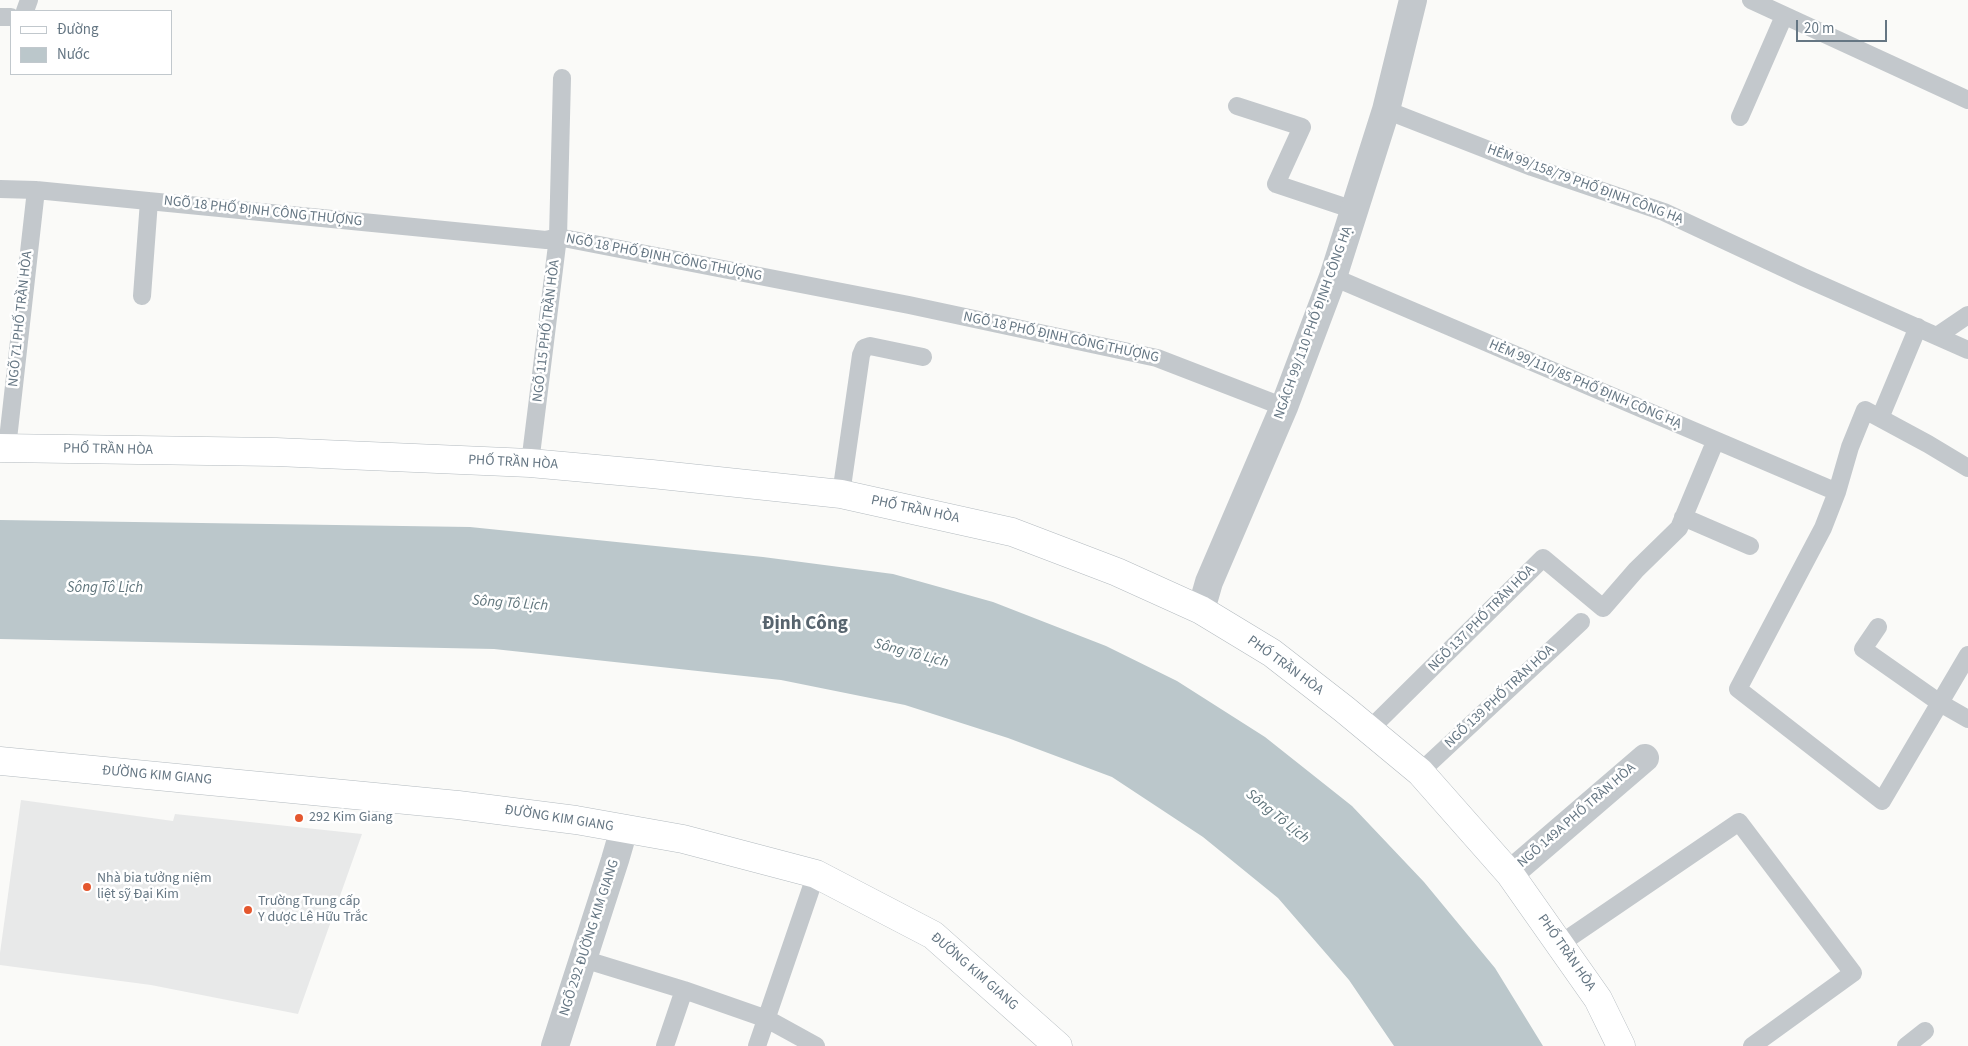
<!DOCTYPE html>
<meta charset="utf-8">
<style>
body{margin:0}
#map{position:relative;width:1968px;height:1046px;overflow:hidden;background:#fafaf8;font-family:"Source Sans 3",sans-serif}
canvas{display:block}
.legend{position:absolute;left:10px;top:10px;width:162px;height:65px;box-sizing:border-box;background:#fff;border:1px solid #c1c8cd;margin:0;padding:6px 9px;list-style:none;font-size:15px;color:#657683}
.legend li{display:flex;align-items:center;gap:10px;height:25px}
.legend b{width:25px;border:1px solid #c1c8cd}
.scale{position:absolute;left:1796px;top:20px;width:91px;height:22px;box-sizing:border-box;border:2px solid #657683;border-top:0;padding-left:6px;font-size:15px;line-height:18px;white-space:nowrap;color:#657683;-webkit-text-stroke:4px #fff;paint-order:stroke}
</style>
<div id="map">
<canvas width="1968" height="1046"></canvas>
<ul class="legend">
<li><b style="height:6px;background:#fff"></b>Đường</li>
<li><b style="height:14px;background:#bbc7cb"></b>Nước</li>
</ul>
<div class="scale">20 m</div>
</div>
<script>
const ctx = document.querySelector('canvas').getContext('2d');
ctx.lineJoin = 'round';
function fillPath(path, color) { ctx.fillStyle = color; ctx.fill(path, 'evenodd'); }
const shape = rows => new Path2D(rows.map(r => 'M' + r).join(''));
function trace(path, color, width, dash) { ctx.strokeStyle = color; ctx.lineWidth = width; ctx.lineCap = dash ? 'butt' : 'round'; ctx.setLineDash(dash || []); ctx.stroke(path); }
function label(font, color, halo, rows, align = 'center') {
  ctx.font = font + ' "Source Sans 3",sans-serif'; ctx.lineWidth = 5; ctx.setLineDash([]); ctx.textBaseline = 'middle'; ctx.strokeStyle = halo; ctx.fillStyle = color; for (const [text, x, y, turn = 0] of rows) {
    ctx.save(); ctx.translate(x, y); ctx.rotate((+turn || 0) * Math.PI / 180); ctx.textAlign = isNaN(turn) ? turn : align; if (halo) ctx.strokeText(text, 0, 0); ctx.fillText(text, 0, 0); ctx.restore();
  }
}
const built = shape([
 [21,800,173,821,175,814,362,834,298,1014,151,985,0,965,0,953]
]);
const water = shape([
 [0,520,470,527,763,557,893,574,993,602,1106,646,1177,681,1265,737,1352,806,1424,882,1495,968,1543,1046,1394,1046,1349,980,1278,898,1203,837,1112,777,1008,738,905,705,781,680,494,649,0,639]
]);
const lane = shape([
 [1751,0,1968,100],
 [25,11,29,0],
 [0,17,11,17],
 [1237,106,1302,127,1276,184,1354,210],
 [1386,110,1532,167,1664,212,1803,277,1968,350],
 [1740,117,1784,16],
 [0,189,36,190,546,240,558,237,909,305,1157,358,1284,407],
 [1333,277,1837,492],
 [142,296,149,201],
 [1937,336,1968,315],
 [1880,418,1918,327],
 [7,448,36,190],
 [530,463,558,237,562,78],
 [1968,468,1928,444,1865,410,1850,447,1837,492,1823,528,1738,689,1882,801,1968,655],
 [841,494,861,355,864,348,870,346,923,357],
 [1683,517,1750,546],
 [1878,627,1863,649,1940,703,1968,719],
 [1369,730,1543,558,1603,608,1636,570,1679,528,1715,442],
 [1420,772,1581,622],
 [1560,944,1739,822,1853,973,1752,1046],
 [583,959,684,990],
 [665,1046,684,990,767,1019,816,1046],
 [757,1046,816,874],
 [1906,1046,1925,1031]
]);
const street = shape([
 [1201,610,1209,582,1284,407,1333,277,1386,110,1413,0],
 [1510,874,1645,758],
 [555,1046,615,860,624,829]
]);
const secondary = shape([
 [0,448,276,452,530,463,652,474,841,494,1012,532,1117,572,1201,610,1272,653,1344,709,1420,772,1510,874,1598,999,1621,1046],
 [0,761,458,805,576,820,683,839,816,874,933,935,1058,1046]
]);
const markers = [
 [299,818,5,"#e4572e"],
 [87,887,5,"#e4572e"],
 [248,910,5,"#e4572e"]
];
const streetNames = [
 ["HẺM 99/158/79 PHỐ ĐỊNH CÔNG HẠ",1585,185,20],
 ["NGÕ 18 PHỐ ĐỊNH CÔNG THƯỢNG",263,212,6],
 ["NGÕ 18 PHỐ ĐỊNH CÔNG THƯỢNG",664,258,11],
 ["NGÕ 71 PHỐ TRẦN HÒA",21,319,-84],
 ["NGÁCH 99/110 PHỐ ĐỊNH CÔNG HẠ",1314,323,-70],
 ["NGÕ 115 PHỐ TRẦN HÒA",547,331,-83],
 ["NGÕ 18 PHỐ ĐỊNH CÔNG THƯỢNG",1061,338,12],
 ["HẺM 99/110/85 PHỐ ĐỊNH CÔNG HẠ",1585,385,23],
 ["PHỐ TRẦN HÒA",108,450,1],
 ["PHỐ TRẦN HÒA",513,463,3],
 ["PHỐ TRẦN HÒA",915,510,12],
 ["NGÕ 137 PHỐ TRẦN HÒA",1482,619,-45],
 ["PHỐ TRẦN HÒA",1285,666,36],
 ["NGÕ 139 PHỐ TRẦN HÒA",1500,697,-43],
 ["ĐƯỜNG KIM GIANG",157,776,5],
 ["NGÕ 149A PHỐ TRẦN HÒA",1577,816,-41],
 ["ĐƯỜNG KIM GIANG",559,819,9],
 ["NGÕ 292 ĐƯỜNG KIM GIANG",590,938,-72],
 ["PHỐ TRẦN HÒA",1566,953,55],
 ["ĐƯỜNG KIM GIANG",974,972,41]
];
const poiNames = [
 ["292 Kim Giang",309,818],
 ["Nhà bia tưởng niệm",97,879],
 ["liệt sỹ Đại Kim",97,895],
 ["Trường Trung cấp",258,902],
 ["Y dược Lê Hữu Trắc",258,918]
];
const waterNames = [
 ["Sông Tô Lịch",105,589],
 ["Sông Tô Lịch",510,604,4],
 ["Sông Tô Lịch",911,654,15],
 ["Sông Tô Lịch",1277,817,39]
];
const districtNames = [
 ["Định Công",805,625]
];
fillPath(built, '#e8e9e9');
fillPath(water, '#bbc7cb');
trace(secondary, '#b3babf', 29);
trace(lane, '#c3c8cc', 18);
trace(street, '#c3c8cc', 28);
trace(secondary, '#fff', 28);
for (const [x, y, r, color] of markers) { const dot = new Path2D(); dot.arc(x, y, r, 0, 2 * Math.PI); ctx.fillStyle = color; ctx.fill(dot); trace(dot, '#fff', 2); }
label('14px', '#657683', '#fff', streetNames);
label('14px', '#657683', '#fff', poiNames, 'left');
label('italic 15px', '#60757c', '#fff', waterNames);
label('bold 19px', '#57646e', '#fff', districtNames);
</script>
